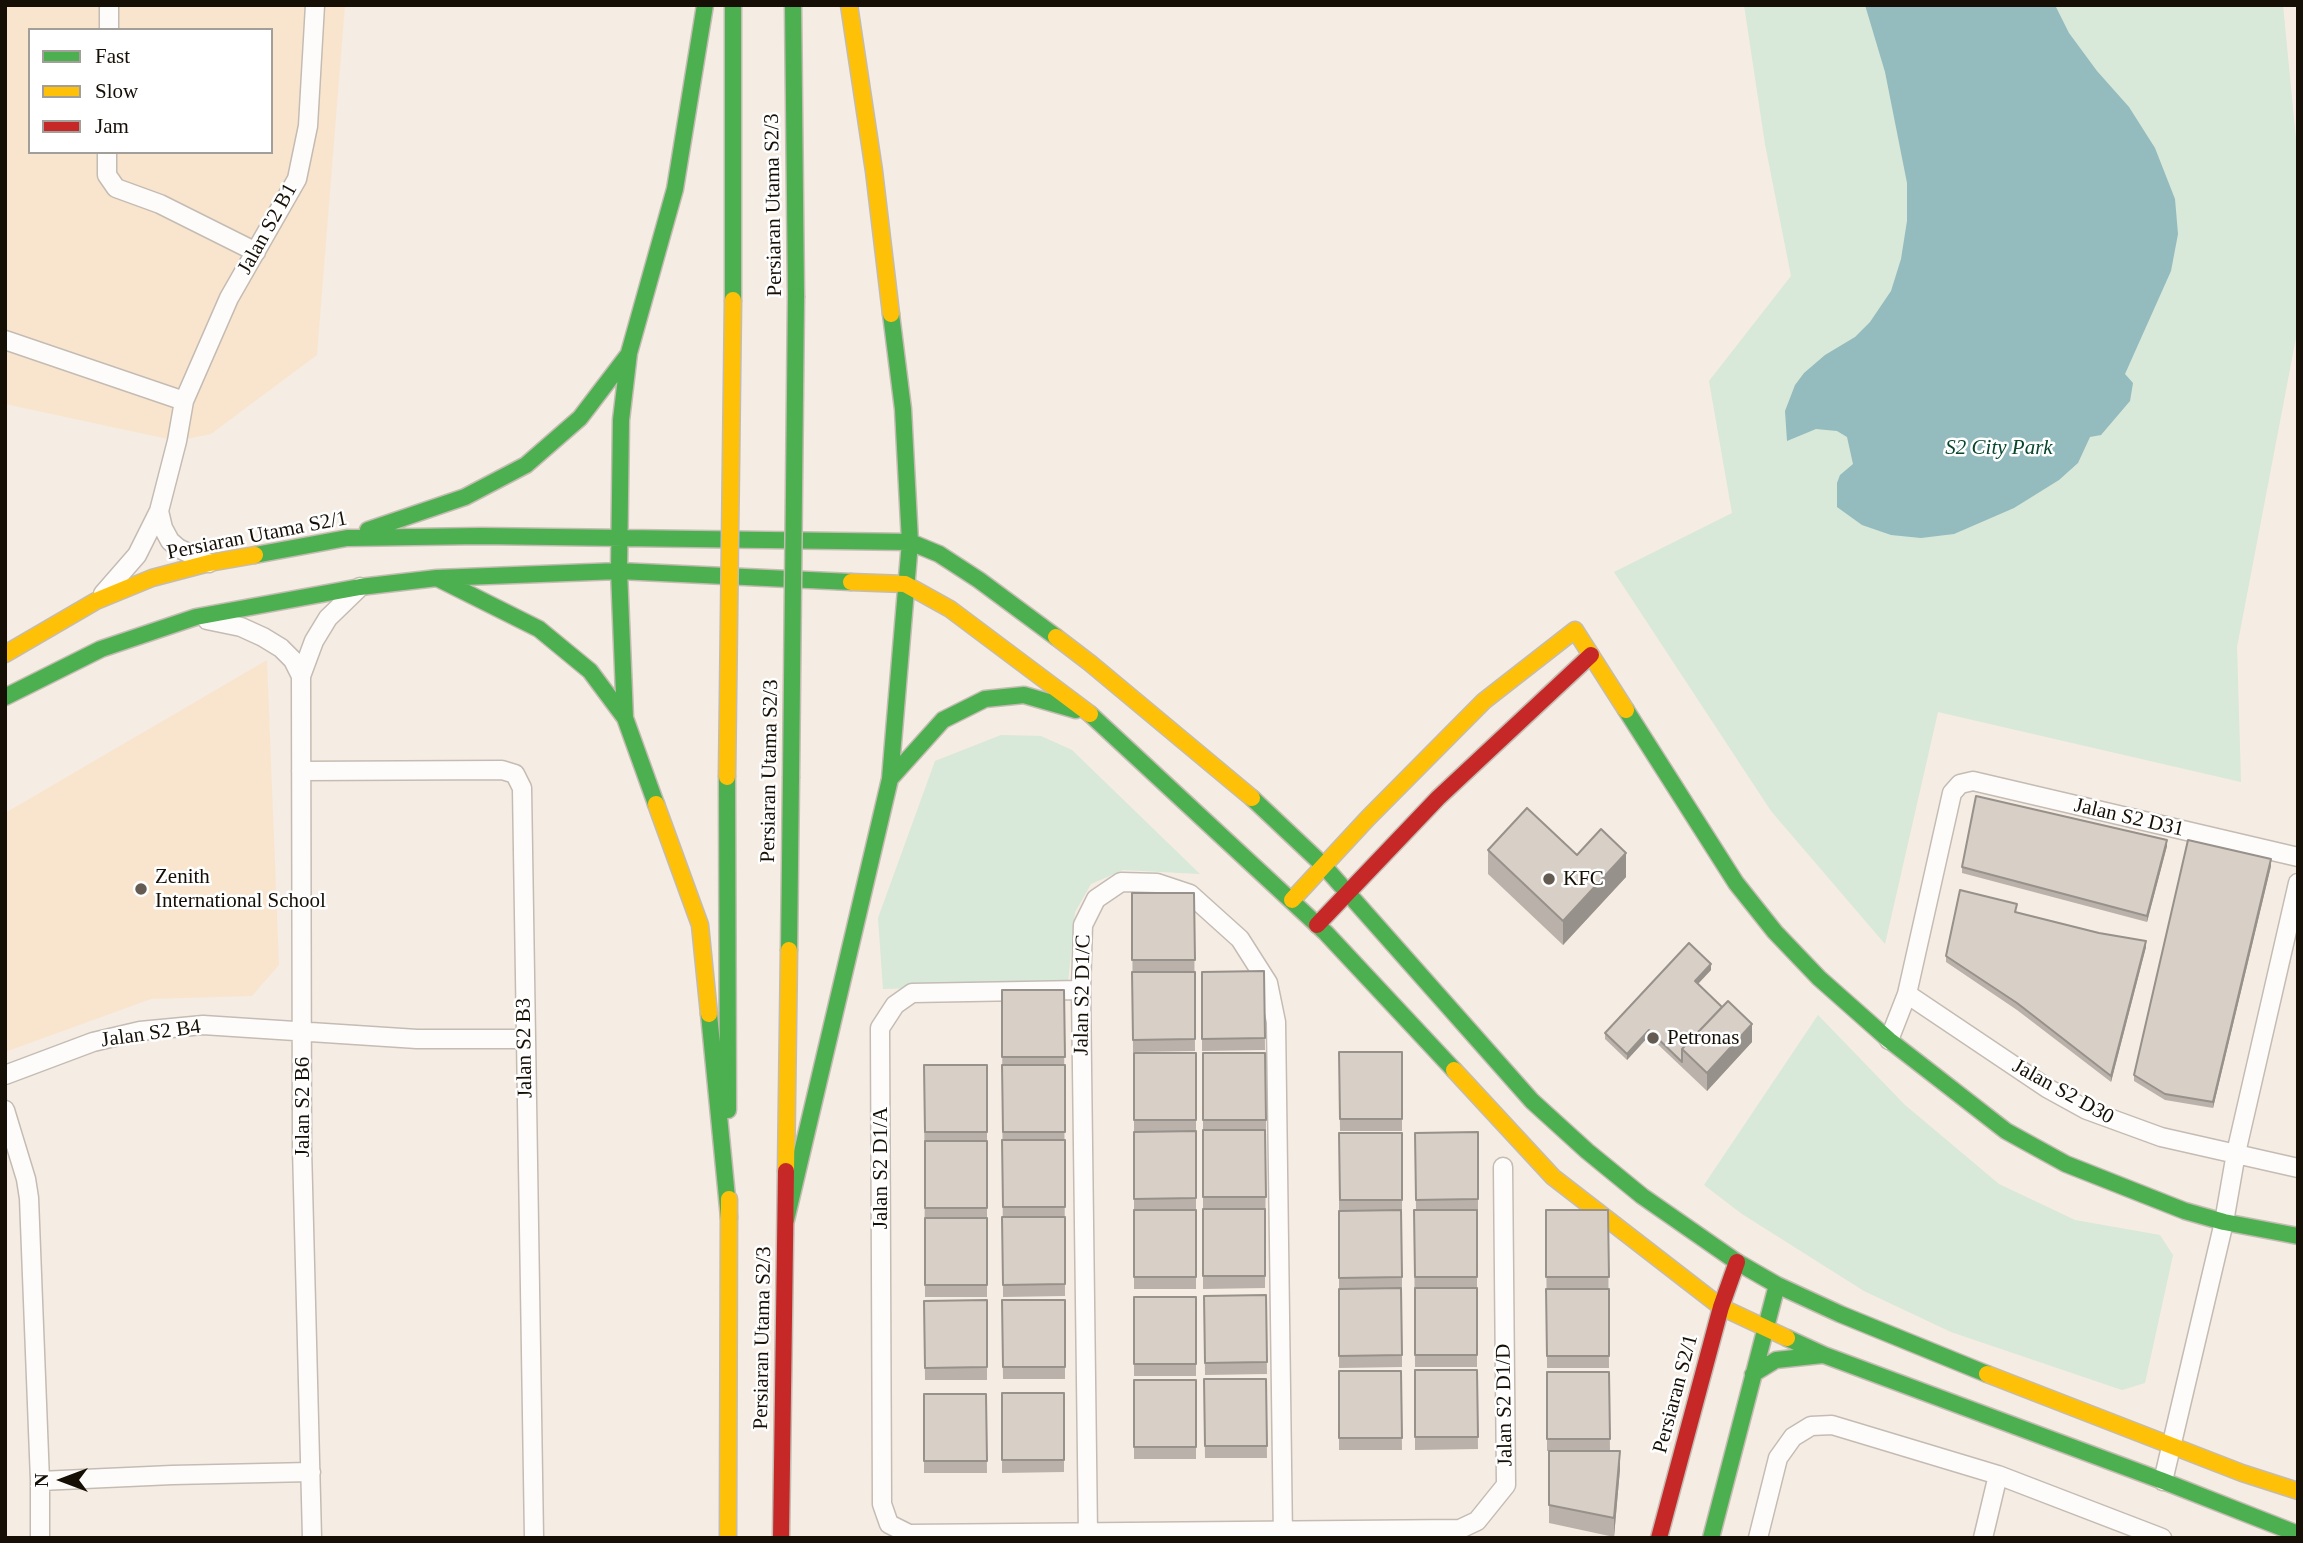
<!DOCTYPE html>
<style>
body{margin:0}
#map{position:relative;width:2303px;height:1543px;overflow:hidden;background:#f5ece3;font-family:Georgia,serif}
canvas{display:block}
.frame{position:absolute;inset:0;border:7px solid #160f05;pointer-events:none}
.legend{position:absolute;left:28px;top:28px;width:245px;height:126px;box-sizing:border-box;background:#fff;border:2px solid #a29f9b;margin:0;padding:9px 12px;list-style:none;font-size:21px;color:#160f05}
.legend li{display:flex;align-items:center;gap:14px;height:35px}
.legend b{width:35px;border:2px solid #a29f9b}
.north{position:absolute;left:28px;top:1445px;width:70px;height:70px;-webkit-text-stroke:5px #fff;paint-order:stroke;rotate:270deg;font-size:19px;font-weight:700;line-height:28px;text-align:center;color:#160f05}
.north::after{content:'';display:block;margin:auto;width:24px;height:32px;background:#160f05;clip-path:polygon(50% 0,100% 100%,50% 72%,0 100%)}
</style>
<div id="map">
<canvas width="2303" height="1543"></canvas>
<div class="frame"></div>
<ul class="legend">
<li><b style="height:9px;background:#4caf50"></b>Fast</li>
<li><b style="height:9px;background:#ffc107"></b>Slow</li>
<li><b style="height:9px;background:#c62828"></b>Jam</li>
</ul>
<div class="north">N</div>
</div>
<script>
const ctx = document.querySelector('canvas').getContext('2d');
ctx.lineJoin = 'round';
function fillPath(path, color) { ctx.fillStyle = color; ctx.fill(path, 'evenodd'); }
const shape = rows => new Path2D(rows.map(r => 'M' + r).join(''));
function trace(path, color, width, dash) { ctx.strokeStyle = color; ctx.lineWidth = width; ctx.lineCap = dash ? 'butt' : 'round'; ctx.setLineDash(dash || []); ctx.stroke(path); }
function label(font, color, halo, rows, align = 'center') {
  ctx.font = font + ' Georgia,serif'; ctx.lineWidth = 5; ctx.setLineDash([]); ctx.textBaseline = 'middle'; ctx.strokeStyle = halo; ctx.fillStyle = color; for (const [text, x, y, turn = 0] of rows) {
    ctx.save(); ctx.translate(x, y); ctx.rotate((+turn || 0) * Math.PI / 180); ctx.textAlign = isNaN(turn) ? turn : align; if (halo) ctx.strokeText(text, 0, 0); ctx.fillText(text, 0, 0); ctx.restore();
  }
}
const built = shape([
 [5,5,345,5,317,355,211,434,177,441,5,404],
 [30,30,271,30,271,152,30,152],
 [267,660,279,965,252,996,151,999,5,1052,5,813]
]);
const green = shape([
 [1744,5,2283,5,2298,160,2298,327,2237,647,2241,782,1938,712,1885,944,1771,811,1614,572,1732,513,1709,381,1791,276,1765,144],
 [1001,735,1041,736,1072,750,1200,874,1123,870,1091,884,1075,912,1068,983,883,989,878,918,935,761],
 [1818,1015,1905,1105,1999,1184,2075,1220,2160,1235,2173,1255,2145,1383,2122,1390,1951,1332,1864,1291,1742,1214,1704,1185]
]);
const water = shape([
 [1865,5,2055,5,2069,33,2097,71,2129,107,2155,148,2175,199,2178,234,2171,271,2125,374,2133,383,2130,401,2101,435,2090,437,2078,463,2059,480,2014,508,1954,534,1921,538,1891,535,1862,525,1837,507,1837,483,1840,475,1853,464,1847,437,1837,431,1816,429,1787,441,1785,411,1795,385,1804,373,1825,355,1855,337,1870,322,1891,291,1901,259,1907,221,1907,183,1885,72]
]);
const street = shape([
 [109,30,109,5],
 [107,152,107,175,116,188,160,204,256,252],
 [5,340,184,401,229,298,297,179,308,126,315,5],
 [159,511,163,528,170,541,178,548,209,563],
 [103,594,137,555,159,511,177,441,184,401],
 [207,620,241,627,263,637,281,648,293,660,301,676],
 [301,771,502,770,515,774,522,788,534,1538],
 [1081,990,912,993,895,1005,880,1028,882,1504,889,1524,909,1534,1460,1529,1477,1521,1506,1485,1503,1167],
 [1907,994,2047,1088,2087,1110,2161,1137,2298,1168],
 [1889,1040,1907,994,1952,793,1960,784,1973,781,2298,857],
 [5,1075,93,1042,140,1031,203,1025,417,1039,525,1039],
 [5,1110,26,1179,29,1198,40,1481,40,1538],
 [40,1481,172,1475,311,1472],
 [2163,1481,2224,1222,2236,1153,2298,883],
 [1088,1534,1081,990,1083,925,1096,899,1121,882,1157,883,1190,894,1240,939,1268,983,1276,1022,1283,1538],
 [312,1538,302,1148,301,676,314,641,328,618,360,587],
 [1758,1538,1778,1458,1793,1437,1811,1426,1832,1425,1998,1475,2162,1538],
 [1983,1538,1998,1475]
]);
const fast = shape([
 [733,5,733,300],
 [793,5,796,296],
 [368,530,465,497,526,465,580,418,628,355],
 [255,555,347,538,481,536,910,542,939,554,979,580,1056,637],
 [439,579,539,629,590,671,625,718],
 [5,697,101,649,196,617,360,587,437,578,619,571,851,582],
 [1626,710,1736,883,1775,932,1819,978,1889,1040,2006,1131,2066,1164,2185,1211,2224,1222,2298,1236],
 [1090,714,1326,933,1454,1070],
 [727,777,728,1110],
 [890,779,943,720,985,699,1024,695,1076,710],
 [1252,798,1323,865,1532,1101,1587,1151,1642,1196,1737,1262,1777,1285,1840,1314,1987,1374],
 [656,804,625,718,619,571,621,420,629,353,675,189,705,5],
 [789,950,791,778],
 [709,1014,729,1218],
 [786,1220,890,779,910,542,903,409,891,314],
 [1787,1338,1824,1355,2163,1481,2298,1534],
 [1753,1374,1776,1360,1822,1355],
 [1711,1538,1777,1285]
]);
const slow = shape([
 [849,5,874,171,891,314],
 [851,582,905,584,950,609,1090,714],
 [1056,637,1090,663,1252,798],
 [5,654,96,601,152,578,209,563,255,555],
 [656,804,700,925,709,1014],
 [1292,900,1368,818,1484,701,1575,630,1626,710],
 [1454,1070,1553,1177,1721,1307,1787,1338],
 [786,1171,789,950],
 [1987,1374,2242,1473,2298,1491],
 [728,1538,729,1199]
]);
const jam = shape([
 [1317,925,1438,798,1591,655],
 [781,1538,786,1171],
 [1659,1538,1721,1307,1737,1262]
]);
const fastBridge = shape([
 [791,778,796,296]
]);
const slowBridge = shape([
 [727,777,733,300]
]);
const wall = shape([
 [2167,846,2147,922,1962,873,1962,867],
 [1488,850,1577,855,1626,877,1563,945,1488,874],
 [2271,866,2213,1108,2165,1100,2134,1081,2134,1075],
 [1132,893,1194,893,1195,1051,1133,1052],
 [2016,913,2146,947,2111,1082,2017,1010,1946,962,1946,956],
 [1711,970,1698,984,1752,1042,1707,1091,1649,1036,1627,1060,1605,1039,1605,1033],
 [1264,971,1265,1050,1202,1051,1202,972],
 [1002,990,1064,990,1065,1296,1003,1297],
 [1339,1052,1402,1052,1402,1131,1340,1131],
 [1134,1053,1196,1053,1196,1289,1134,1289],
 [1203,1053,1266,1120,1265,1288,1203,1289],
 [924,1065,987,1065,987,1297,925,1297],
 [1478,1132,1478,1212,1477,1212,1477,1367,1415,1367,1414,1210,1416,1210,1415,1133],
 [1339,1133,1402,1133,1402,1367,1339,1368],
 [1546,1210,1608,1210,1609,1368,1547,1368],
 [1266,1295,1267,1374,1205,1375,1204,1296],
 [1134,1297,1196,1297,1196,1376,1134,1376],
 [987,1300,987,1380,925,1380,924,1301],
 [1002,1300,1065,1300,1065,1379,1003,1379],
 [1415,1370,1477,1370,1478,1449,1415,1450],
 [1339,1371,1401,1371,1402,1450,1339,1450],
 [1547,1372,1609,1372,1610,1451,1620,1469,1614,1537,1549,1523,1549,1451,1547,1451],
 [1204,1379,1266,1379,1267,1458,1205,1458],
 [1134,1380,1196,1380,1196,1459,1134,1459],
 [1002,1393,1064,1393,1064,1472,1002,1473],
 [924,1394,986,1394,987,1473,924,1473]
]);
const shadedWall = shape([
 [2167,840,2167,846,2147,922,2147,916],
 [1626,853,1626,877,1563,945,1563,921],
 [2271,859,2271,866,2213,1108,2213,1102],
 [2146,941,2146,947,2111,1082,2111,1076],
 [1711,964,1711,970,1695,987,1695,981],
 [1752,1024,1752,1042,1707,1091,1707,1073],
 [1649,1030,1649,1036,1627,1060,1627,1054],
 [1620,1451,1620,1469,1614,1537,1614,1518]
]);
const building = shape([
 [1976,796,2167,840,2147,916,1962,867,1976,796],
 [1527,808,1577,855,1601,829,1626,853,1563,921,1488,850,1527,808],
 [2188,840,2271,859,2213,1102,2165,1094,2134,1075,2188,840],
 [1960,890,2017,904,2015,912,2099,933,2146,941,2111,1076,2017,1003,1946,956,1960,890],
 [1132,893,1194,893,1195,960,1132,960,1132,893],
 [1689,943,1711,964,1695,981,1722,1007,1682,1049,1682,1062,1649,1030,1627,1054,1605,1033,1689,943],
 [1264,971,1265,1038,1202,1039,1202,972,1264,971],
 [1132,972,1195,972,1195,1039,1133,1040,1132,972],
 [1002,990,1064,990,1065,1057,1002,1057,1002,990],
 [1728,1001,1752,1024,1707,1073,1682,1049,1728,1001],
 [1339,1052,1402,1052,1402,1119,1340,1119,1339,1052],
 [1134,1053,1196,1053,1196,1120,1134,1120,1134,1053],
 [1203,1053,1265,1053,1266,1120,1203,1120,1203,1053],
 [924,1065,987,1065,987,1132,925,1132,924,1065],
 [1002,1065,1065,1065,1065,1132,1003,1132,1002,1065],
 [1203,1130,1265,1130,1266,1197,1203,1197,1203,1130],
 [1196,1131,1196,1198,1134,1199,1134,1132,1196,1131],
 [1478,1132,1478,1199,1416,1200,1415,1133,1478,1132],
 [1339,1133,1402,1133,1402,1200,1340,1200,1339,1133],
 [1002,1140,1065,1140,1065,1207,1003,1207,1002,1140],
 [925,1141,987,1141,987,1208,925,1208,925,1141],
 [1203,1209,1265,1209,1265,1276,1203,1276,1203,1209],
 [1134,1210,1196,1210,1196,1277,1134,1277,1134,1210],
 [1401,1210,1402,1277,1339,1278,1339,1211,1401,1210],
 [1414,1210,1477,1210,1477,1277,1415,1277,1414,1210],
 [1546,1210,1608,1210,1609,1277,1546,1277,1546,1210],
 [1002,1217,1065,1217,1065,1284,1003,1285,1002,1217],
 [925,1218,987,1218,987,1285,925,1285,925,1218],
 [1401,1288,1402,1355,1339,1356,1339,1289,1401,1288],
 [1415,1288,1477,1288,1477,1355,1415,1355,1415,1288],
 [1546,1289,1609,1289,1609,1356,1547,1356,1546,1289],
 [1266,1295,1267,1362,1205,1363,1204,1296,1266,1295],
 [1134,1297,1196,1297,1196,1364,1134,1364,1134,1297],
 [987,1300,987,1367,925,1368,924,1301,987,1300],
 [1002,1300,1065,1300,1065,1367,1003,1367,1002,1300],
 [1415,1370,1477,1370,1478,1437,1415,1437,1415,1370],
 [1339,1371,1401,1371,1402,1438,1339,1438,1339,1371],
 [1547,1372,1609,1372,1610,1439,1547,1439,1547,1372],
 [1204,1379,1266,1379,1267,1446,1205,1446,1204,1379],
 [1134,1380,1196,1380,1196,1447,1134,1447,1134,1380],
 [1002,1393,1064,1393,1064,1460,1002,1460,1002,1393],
 [924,1394,986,1394,987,1461,924,1461,924,1394],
 [1549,1451,1620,1451,1614,1518,1549,1505,1549,1451]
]);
const markers = [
 [1549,879,7,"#645c53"],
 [141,889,7,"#645c53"],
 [1653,1038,7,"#645c53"]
];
const streetNames = [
 ["Persiaran Utama S2/3",774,205,-91],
 ["Jalan S2 B1",268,229,-61],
 ["Persiaran Utama S2/1",257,536,-11],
 ["Persiaran Utama S2/3",770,771,-89],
 ["Jalan S2 D31",2129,818,13],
 ["Jalan S2 D1/C",1083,995,-89],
 ["Jalan S2 B4",151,1034,-8],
 ["Jalan S2 B3",525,1048,-91],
 ["Jalan S2 D30",2063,1092,29],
 ["Jalan S2 B6",303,1107,-90],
 ["Jalan S2 D1/A",881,1168,-90],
 ["Persiaran Utama S2/3",763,1338,-89],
 ["Persiaran S2/1",1676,1394,-75],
 ["Jalan S2 D1/D",1505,1405,-91]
];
const parkNames = [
 ["S2 City Park",1999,448]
];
const poiNames = [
 ["Zenith",155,877],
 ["International School",155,901],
 ["KFC",1563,879],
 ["Petronas",1667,1038]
];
fillPath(built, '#f9e5ce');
fillPath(green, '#d8e8d9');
fillPath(water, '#94bbbd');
trace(street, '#c4bcb2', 21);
trace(fast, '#c4bcb2', 19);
trace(slow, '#c4bcb2', 19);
trace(jam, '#c4bcb2', 19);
trace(street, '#fefcfb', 18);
trace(fast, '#4caf50', 16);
trace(slow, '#ffc107', 16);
trace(jam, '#c62828', 16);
trace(fastBridge, '#c4bcb2', 19, []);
trace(slowBridge, '#c4bcb2', 19, []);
trace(fastBridge, '#4caf50', 16);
trace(slowBridge, '#ffc107', 16);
fillPath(wall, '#bab2aa');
fillPath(shadedWall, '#97918b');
fillPath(building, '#d8cfc6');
trace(building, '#97918b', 2);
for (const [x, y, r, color] of markers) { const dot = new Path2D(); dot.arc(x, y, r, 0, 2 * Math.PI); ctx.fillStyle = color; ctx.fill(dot); trace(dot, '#fff', 2.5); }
label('21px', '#160f05', '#fff', streetNames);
label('italic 21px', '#07462e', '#fff', parkNames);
label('21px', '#160f05', '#fff', poiNames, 'left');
</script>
